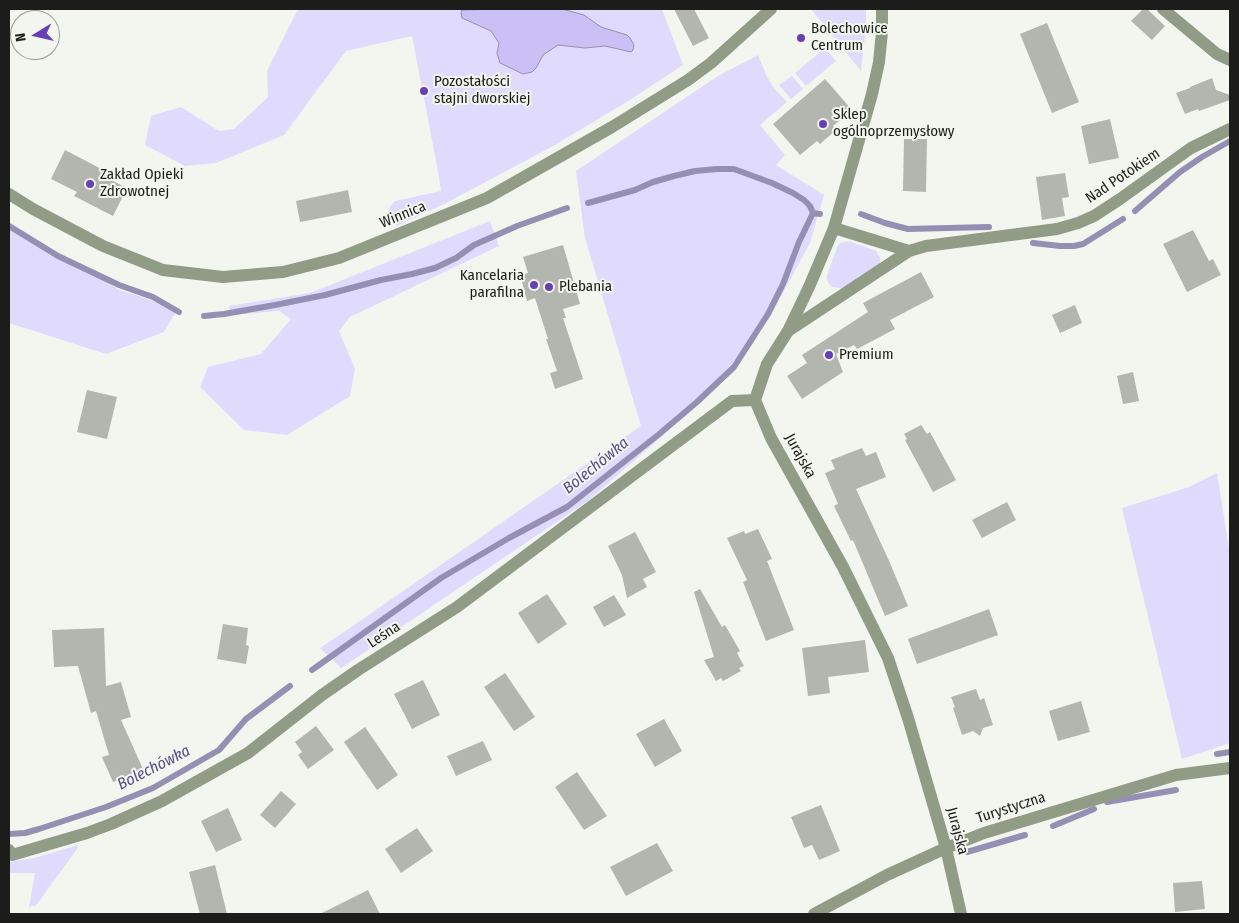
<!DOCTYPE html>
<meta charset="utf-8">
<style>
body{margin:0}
#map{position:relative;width:1239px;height:923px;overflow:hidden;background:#f2f6ef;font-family:"Fira Sans Condensed",sans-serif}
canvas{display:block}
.frame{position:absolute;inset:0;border:10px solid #1c1d1a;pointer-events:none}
.north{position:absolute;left:10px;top:10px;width:50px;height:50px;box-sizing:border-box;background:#f2f6ef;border:1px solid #9c9f9a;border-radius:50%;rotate:261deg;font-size:14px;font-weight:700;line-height:20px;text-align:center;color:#1c1d1a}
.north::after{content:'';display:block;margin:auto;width:18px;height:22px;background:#6740b8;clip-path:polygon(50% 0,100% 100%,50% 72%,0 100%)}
</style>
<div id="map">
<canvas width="1239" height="923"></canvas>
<div class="frame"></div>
<div class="north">N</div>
</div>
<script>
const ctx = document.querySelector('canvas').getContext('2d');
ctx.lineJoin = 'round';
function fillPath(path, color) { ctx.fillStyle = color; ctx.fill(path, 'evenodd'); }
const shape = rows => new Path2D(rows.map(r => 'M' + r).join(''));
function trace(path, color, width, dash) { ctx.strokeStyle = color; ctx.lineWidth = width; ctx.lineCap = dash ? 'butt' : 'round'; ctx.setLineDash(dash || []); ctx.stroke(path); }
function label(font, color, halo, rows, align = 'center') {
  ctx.font = font + ' "Fira Sans Condensed",sans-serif'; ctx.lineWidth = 4; ctx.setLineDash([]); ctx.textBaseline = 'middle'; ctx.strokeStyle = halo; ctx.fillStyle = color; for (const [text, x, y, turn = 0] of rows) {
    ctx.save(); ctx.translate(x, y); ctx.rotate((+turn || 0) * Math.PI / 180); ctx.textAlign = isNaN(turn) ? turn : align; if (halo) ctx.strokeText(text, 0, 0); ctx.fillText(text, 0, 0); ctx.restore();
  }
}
const green = shape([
 [298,9,662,9,683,65,630,100,555,145,446,203,397,226,391,221,388,212,390,206,395,201,441,191,438,171,412,36,346,51,284,135,216,163,185,166,145,145,151,116,181,107,219,131,234,129,268,97,267,71],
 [811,9,866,9,866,26,861,71],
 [825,48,836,61,806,86,795,73],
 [758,55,767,77,775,89,787,102,760,125,785,155,776,165,824,195,810,243,771,315,701,402,589,500,341,668,320,648,344,632,641,426,585,238,576,171,718,76],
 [792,76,803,89,791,99,779,85],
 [490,221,499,246,350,317,339,331,355,369,350,396,287,435,244,430,200,387,208,367,261,354,291,319,279,311,231,315,229,306,310,293],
 [9,222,119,290,178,308,164,332,106,354,9,323],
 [848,241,871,249,876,251,880,258,880,262,878,266,844,288,839,288,833,287,830,285,827,280,827,275,838,245,840,243],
 [1217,473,1230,555,1230,743,1182,759,1122,508,1189,487],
 [78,845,77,849,38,903,35,906,31,906,29,908,35,873,9,873,9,862,34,858]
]);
const water = shape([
 [504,9,562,9,584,15,601,27,627,35,630,38,634,45,633,50,631,52,605,46,585,48,558,45,543,55,536,68,532,72,523,74,500,63,497,53,499,43,491,31,462,18,461,13,462,10,504,9]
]);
const stream = shape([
 [588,203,635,190,653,182,674,176,695,171,717,169,734,169,772,183,793,193,804,200,810,206,813,213],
 [1135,211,1180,172,1202,157,1230,141],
 [861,214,885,223,908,229,989,227],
 [9,226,58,256,119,285,153,297,179,312],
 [1033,243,1060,246,1074,246,1083,244,1123,219],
 [204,316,224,314,275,305,325,295,381,280,412,274,435,268,456,258,474,245,517,226,567,208],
 [312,670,441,578,509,538,567,507,658,435,697,402,734,367,768,314,783,284,799,242,813,213,820,214],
 [1217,754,1230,752],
 [1107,802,1176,790],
 [1053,826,1094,809],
 [9,834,25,833,39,829,106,807,153,788,219,750,246,719,290,686],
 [967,852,1025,835]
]);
const building = shape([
 [674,9,694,9,709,38,693,46],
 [1143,9,1147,9,1165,26,1152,40,1131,21],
 [1047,23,1079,102,1052,113,1020,34],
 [1212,78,1216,90,1230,95,1230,100,1199,111,1198,109,1185,114,1176,93,1190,88,1190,87],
 [825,79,852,110,833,126,836,130,820,144,817,141,800,155,773,124],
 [1110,119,1119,158,1089,164,1081,126],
 [904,139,927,139,926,192,903,191],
 [65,150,113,175,111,180,127,188,113,216,74,196,77,192,51,179],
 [1065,173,1069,197,1062,198,1065,216,1042,220,1036,177],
 [348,190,352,212,300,222,296,201],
 [1193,230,1209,261,1213,259,1221,275,1187,292,1163,244],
 [563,245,580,304,563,309,566,318,563,318,583,379,555,389,550,373,557,371,546,339,548,339,535,298,527,301,520,275,528,273,523,257],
 [921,272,934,297,890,320,895,329,857,349,854,345,836,354,843,372,802,399,787,376,807,363,802,355,868,312,863,303],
 [1075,305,1082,323,1060,333,1052,315],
 [1133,372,1139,401,1123,404,1117,376],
 [87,390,117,397,107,439,77,432],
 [921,425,927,434,930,432,956,480,933,492,905,440,907,439,904,434],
 [862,448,866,456,876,452,886,477,856,489,890,563,908,606,885,616,853,540,851,541,834,506,838,504,825,473,835,469,831,460],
 [1007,502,1016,520,982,538,972,520],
 [758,529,772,559,767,561,794,630,766,641,743,582,747,580,727,538,744,531,745,534],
 [635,532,656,572,643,579,647,587,627,598,622,575,608,546],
 [700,589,722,627,725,625,740,651,737,653,744,666,739,668,741,671,723,681,721,678,716,681,704,660,714,657,694,592],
 [547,594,567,624,538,644,518,613],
 [614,595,626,615,604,627,593,607],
 [989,609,998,635,917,664,908,639],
 [223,624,248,628,246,645,249,646,246,664,217,659],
 [104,628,106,686,121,682,131,717,121,720,143,769,113,782,102,757,109,755,96,711,91,713,78,666,54,667,52,630],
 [865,640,869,672,828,677,830,693,808,696,802,648],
 [505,673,535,717,514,731,484,687],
 [423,680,440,715,412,729,394,694],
 [976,689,980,700,984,698,993,725,983,728,980,736,973,731,962,735,953,708,955,707,951,697],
 [1081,701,1090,732,1058,741,1049,711],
 [664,719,682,751,655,767,636,734],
 [316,726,334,750,308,769,298,755,302,752,295,742],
 [365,727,398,775,377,790,344,742],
 [483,741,492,760,456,776,447,756],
 [577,772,607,816,584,830,555,787],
 [281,791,296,804,275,828,260,815],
 [821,805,840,851,819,860,812,845,804,848,791,817],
 [228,808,242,840,216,852,201,821],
 [417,828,433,851,401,873,385,849],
 [657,843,673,871,626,896,610,867],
 [215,865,227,914,200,914,189,872],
 [1202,881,1205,909,1175,912,1173,883],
 [368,890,380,914,320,914]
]);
const minor = shape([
 [1163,9,1217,54,1230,60],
 [834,228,909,251,926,246,1057,229,1078,223,1094,216,1120,199,1191,148,1230,129],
 [788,331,909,251],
 [9,850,12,855,87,833,111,824,162,801,248,753,322,695,358,670,457,607,732,401,755,400],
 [814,914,887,875,946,848,984,833,1176,775,1230,768]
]);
const tertiary = shape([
 [882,9,882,32,879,62,872,94,834,228,809,287,788,331,767,364,755,400,771,438,843,567,888,658,908,718,946,848,961,914],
 [9,194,33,209,103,246,163,270,223,277,283,272,339,258,487,198,612,127,688,80,711,63,771,9]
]);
const markers = [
 [801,38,5,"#6740b8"],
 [424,91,5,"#6740b8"],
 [823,124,5,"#6740b8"],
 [90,184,5,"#6740b8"],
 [534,285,5,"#6740b8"],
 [549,287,5,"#6740b8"],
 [829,355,5,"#6740b8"]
];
const poiNames = [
 ["Bolechowice",811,29],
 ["Centrum",811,46],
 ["Pozostałości",434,82],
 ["stajni dworskiej",434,99],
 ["Sklep",833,115],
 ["ogólnoprzemysłowy",833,132],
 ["Zakład Opieki",100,175],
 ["Zdrowotnej",100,192],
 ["Kancelaria",524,276,"right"],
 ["parafilna",524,293,"right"],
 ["Plebania",559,287],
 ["Premium",839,355]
];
const streetNames = [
 ["Nad Potokiem",1123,176,-34],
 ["Winnica",403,215,-22],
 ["Jurajska",800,456,61],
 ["Leśna",384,635,-33],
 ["Turystyczna",1011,808,-18],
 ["Jurajska",957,831,75]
];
const waterNames = [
 ["Bolechówka",596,466,-39],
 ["Bolechówka",154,768,-27]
];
fillPath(green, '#e0dafd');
fillPath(water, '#cac0f6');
trace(water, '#968fb4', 1);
trace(stream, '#968fb4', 6);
fillPath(building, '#b2b6af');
trace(minor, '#919c87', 12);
trace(tertiary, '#919c87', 12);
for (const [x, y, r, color] of markers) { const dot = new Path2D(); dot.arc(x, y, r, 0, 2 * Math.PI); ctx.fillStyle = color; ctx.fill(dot); trace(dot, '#f2f6ef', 2); }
label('15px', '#1c1d1a', '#f2f6ef', poiNames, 'left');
label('15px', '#1c1d1a', '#f2f6ef', streetNames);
label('italic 16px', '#59498a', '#f2f6ef', waterNames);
</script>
